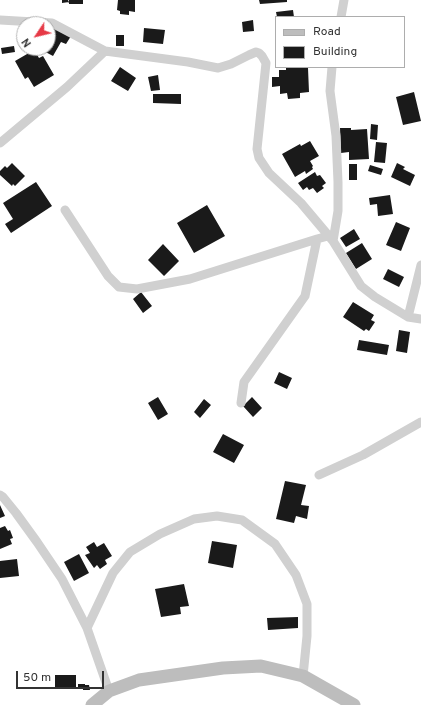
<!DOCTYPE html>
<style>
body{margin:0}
#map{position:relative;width:421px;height:705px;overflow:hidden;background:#fff;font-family:Overpass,sans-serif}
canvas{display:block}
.legend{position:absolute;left:275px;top:16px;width:130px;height:52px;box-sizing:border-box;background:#fff;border:1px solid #adadad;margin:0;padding:5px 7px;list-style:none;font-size:12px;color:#333}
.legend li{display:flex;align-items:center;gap:8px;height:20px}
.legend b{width:20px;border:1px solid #adadad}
.north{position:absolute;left:16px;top:16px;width:40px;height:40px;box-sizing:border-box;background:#fff;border:1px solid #adadad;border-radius:50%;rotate:235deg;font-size:11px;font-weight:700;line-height:16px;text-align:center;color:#333}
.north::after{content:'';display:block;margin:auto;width:14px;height:18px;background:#e63946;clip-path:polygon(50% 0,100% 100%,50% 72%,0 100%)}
.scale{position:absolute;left:16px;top:671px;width:88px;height:18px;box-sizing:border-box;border:2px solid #333;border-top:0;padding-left:5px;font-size:12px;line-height:14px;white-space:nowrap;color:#333;-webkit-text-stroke:3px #fff;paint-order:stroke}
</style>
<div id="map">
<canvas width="421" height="705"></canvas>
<ul class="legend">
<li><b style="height:5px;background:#bdbdbd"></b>Road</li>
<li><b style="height:11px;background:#1a1a1a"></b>Building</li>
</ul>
<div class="north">N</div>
<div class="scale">50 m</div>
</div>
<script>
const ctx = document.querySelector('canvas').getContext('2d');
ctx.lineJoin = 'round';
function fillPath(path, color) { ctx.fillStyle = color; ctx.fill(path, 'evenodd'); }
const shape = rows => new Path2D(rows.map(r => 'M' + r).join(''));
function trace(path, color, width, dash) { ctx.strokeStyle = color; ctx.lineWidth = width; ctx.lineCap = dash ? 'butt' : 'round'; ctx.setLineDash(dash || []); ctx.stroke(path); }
const building = shape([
 [62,0,68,0,69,2,62,3],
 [69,0,83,0,83,4,69,4],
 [118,0,135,0,135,12,129,11,129,15,120,14,120,11,117,10],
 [259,0,287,0,287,2,260,4],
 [293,10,294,17,277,17,276,12],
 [253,20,254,31,243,32,242,22],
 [50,24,71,36,66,44,61,42,53,56,38,48,48,48,48,27],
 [144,28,165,30,163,44,143,42],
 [116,35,124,35,124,46,116,46],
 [14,46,15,52,2,54,1,48],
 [34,50,39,58,43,56,54,75,34,87,28,77,25,79,15,61],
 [120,67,136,78,128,91,111,81],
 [286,67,308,68,309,92,300,93,300,98,288,99,287,93,280,94,280,86,272,87,272,77,279,77,279,70,286,70],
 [158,75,160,90,151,91,148,77],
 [414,92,421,121,403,125,396,97],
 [153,94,181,94,181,104,153,103],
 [371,124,378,125,377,140,370,139],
 [340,128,351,128,351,130,367,129,369,159,349,160,349,152,341,153],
 [310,141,319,156,310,161,313,166,312,167,313,169,306,174,305,171,295,177,282,154,300,144,301,146],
 [376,142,387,143,385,163,374,162],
 [12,163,25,176,15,186,13,184,12,186,0,175,0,171,5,166,7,168],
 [397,163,405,167,403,169,415,175,410,186,391,177],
 [349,164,357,164,357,180,349,180],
 [370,165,383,169,381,175,368,171],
 [315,172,317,176,320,175,326,183,322,186,324,188,317,193,313,188,309,190,307,187,303,190,298,183],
 [36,182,52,206,11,233,5,224,13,219,3,203],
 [390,195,393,214,378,216,377,204,370,205,369,198],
 [207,205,225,236,194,253,177,223],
 [396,222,410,228,401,251,386,245],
 [354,229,360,239,346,247,340,238],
 [362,243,372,259,356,269,346,253],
 [163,244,179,261,164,276,148,260],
 [388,269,404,277,399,287,383,279],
 [141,292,152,306,143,313,133,299],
 [353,302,374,315,371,320,375,322,369,331,366,329,364,331,343,317],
 [399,330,410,332,407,353,396,351],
 [359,340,389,345,387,355,357,350],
 [279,372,292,378,287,389,274,383],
 [158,397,168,414,158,420,148,403],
 [252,397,262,408,253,417,243,406],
 [204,399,211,405,200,418,194,412],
 [223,434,244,445,234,463,213,452],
 [285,481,306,485,301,505,309,506,307,519,296,516,294,523,276,519],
 [0,505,5,516,0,518],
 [5,526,8,531,10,530,13,538,10,539,12,544,0,549,0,528],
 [212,541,237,545,233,568,208,563],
 [94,542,97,547,104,543,112,556,105,560,107,564,100,569,97,565,94,568,85,555,90,553,86,547],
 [79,554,89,573,74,581,64,562],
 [17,559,19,576,0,578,0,561],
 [184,584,189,606,180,607,181,614,161,617,155,589],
 [298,617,298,628,268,630,267,618],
 [55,675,76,675,76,689,55,689],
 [78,684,85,684,85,685,89,685,90,690,83,690,83,689,78,689]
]);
const street = shape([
 [341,17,344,0],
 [0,20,52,23,105,51,188,62,218,68,231,64,249,55,256,52,259,53,262,56,266,63,257,149,259,158,269,173,301,203,333,241,361,286,375,297,408,317,421,319],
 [332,67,330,91,336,136,338,182,338,211,333,241],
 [0,143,67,87,105,51],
 [65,210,108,276,119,287,137,289,190,279,317,239,328,236],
 [408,317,421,265],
 [241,403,244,382,305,296,317,239],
 [319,475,363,455,421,422],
 [0,495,3,497,16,513,37,542,62,579,87,628,109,691],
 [87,628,113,573,130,552,160,534,194,519,217,516,242,520,275,544,296,575,307,604,307,636,303,676]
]);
const secondary = shape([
 [92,705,109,691,139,680,223,668,261,666,303,676,354,705]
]);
fillPath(building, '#1a1a1a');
trace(street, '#d0d0d0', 9);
trace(secondary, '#bdbdbd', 13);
</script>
